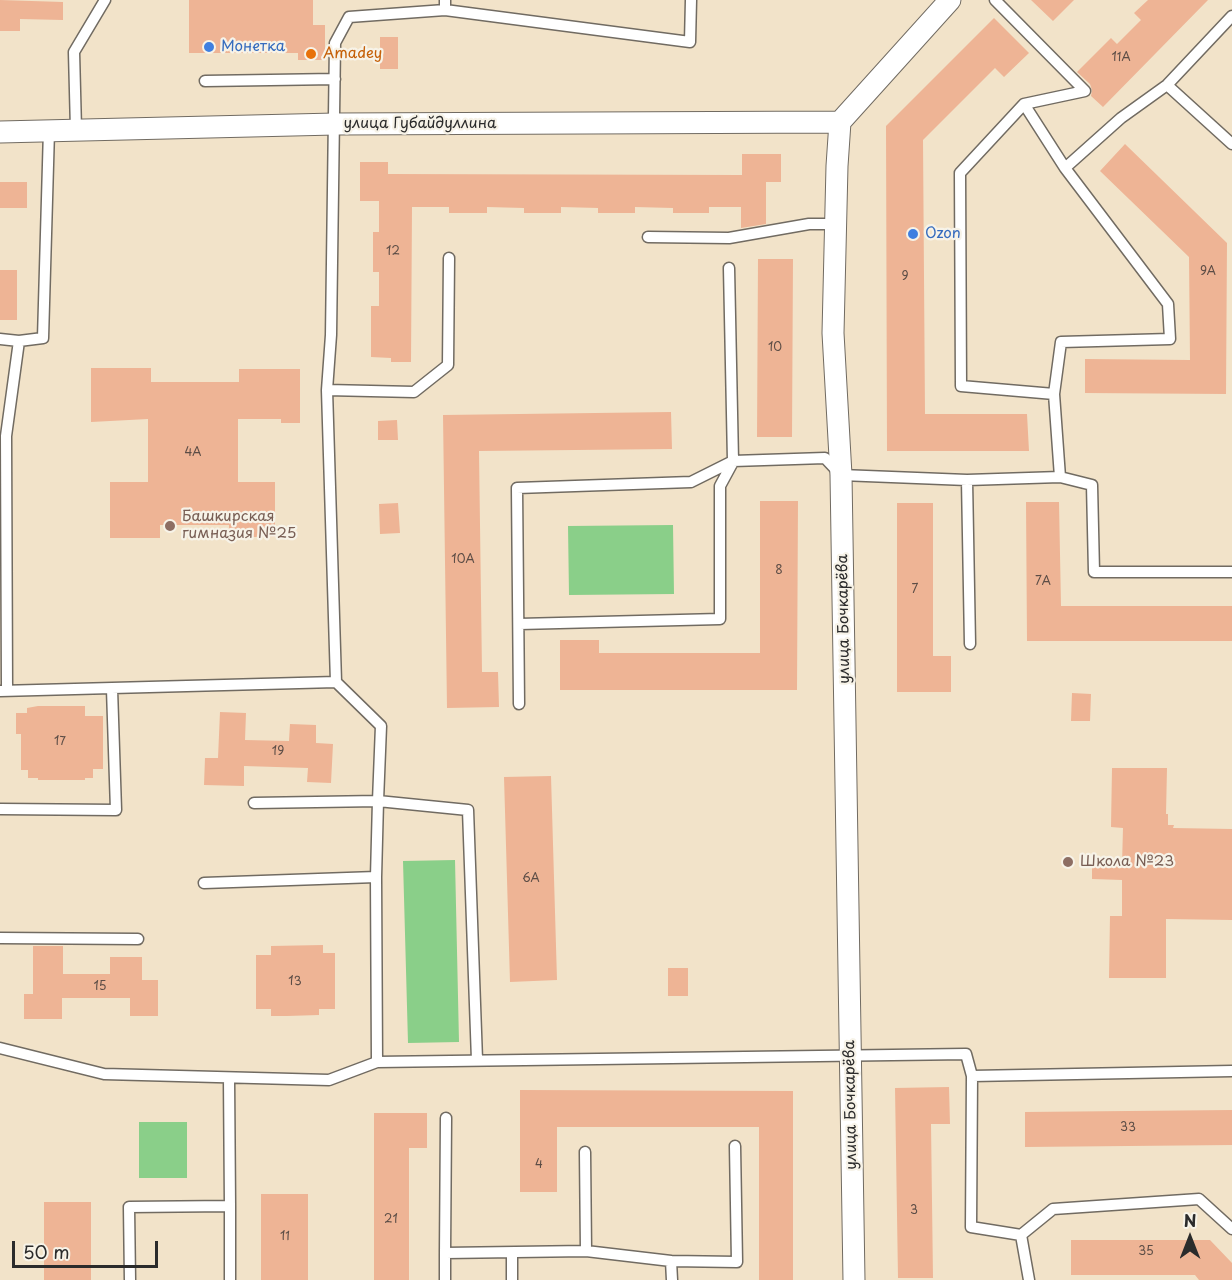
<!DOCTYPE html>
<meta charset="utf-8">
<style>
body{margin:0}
#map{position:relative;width:1232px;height:1280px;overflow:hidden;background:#f2e3c9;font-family:"Playpen Sans",sans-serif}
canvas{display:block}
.north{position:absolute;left:1160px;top:1208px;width:60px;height:60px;-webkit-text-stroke:4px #f7f3e8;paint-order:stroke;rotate:0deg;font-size:16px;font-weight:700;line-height:24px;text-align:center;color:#2b2b2b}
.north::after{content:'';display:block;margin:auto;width:21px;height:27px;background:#2b2b2b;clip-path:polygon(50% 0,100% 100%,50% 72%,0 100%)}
.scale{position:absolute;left:12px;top:1241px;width:146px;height:27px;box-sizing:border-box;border:3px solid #2b2b2b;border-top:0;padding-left:8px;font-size:18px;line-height:21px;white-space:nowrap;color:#2b2b2b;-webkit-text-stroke:4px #f7f3e8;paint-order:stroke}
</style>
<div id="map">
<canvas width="1232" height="1280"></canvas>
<div class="north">N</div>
<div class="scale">50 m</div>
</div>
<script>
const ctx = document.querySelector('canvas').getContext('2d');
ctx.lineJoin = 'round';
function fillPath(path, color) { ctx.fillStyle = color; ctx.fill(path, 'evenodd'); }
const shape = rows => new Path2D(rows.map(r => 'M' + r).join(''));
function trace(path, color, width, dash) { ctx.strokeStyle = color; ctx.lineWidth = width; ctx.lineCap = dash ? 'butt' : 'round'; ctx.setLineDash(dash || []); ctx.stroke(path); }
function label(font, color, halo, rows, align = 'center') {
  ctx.font = font + ' "Playpen Sans",sans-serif'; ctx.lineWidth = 4.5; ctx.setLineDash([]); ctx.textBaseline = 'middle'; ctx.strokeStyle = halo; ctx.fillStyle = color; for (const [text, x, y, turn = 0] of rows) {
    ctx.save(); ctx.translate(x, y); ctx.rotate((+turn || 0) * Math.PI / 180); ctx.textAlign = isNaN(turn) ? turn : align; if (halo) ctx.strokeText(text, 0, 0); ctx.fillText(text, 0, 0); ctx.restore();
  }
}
const green = shape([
 [673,525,674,594,569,595,568,526],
 [455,860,459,1042,408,1043,403,861],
 [139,1122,187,1122,187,1178,139,1178]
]);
const building = shape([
 [0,0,63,2,63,20,20,19,20,31,0,31],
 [189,0,313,0,313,25,325,25,325,60,298,60,298,53,189,53],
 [1031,0,1074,0,1053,21],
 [1148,0,1208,0,1103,107,1091,96,1092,90,1090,84,1077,72,1111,38,1117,44,1141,20,1134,13],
 [994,18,1029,53,1004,77,995,68,923,140,925,414,1027,414,1029,451,887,451,886,126],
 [380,37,398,37,398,69,380,69],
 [1125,144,1227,243,1226,394,1085,393,1085,359,1190,360,1189,257,1100,171],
 [742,154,781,154,781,182,766,182,766,224,741,228,741,207,709,207,709,213,673,213,673,208,635,207,635,213,598,213,598,208,561,207,561,213,524,213,524,208,487,207,487,213,449,213,449,207,412,207,411,362,391,362,391,358,371,357,371,306,379,306,379,272,373,272,373,232,379,232,379,201,360,201,360,162,388,162,388,174,742,175],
 [0,182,27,182,27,208,0,208],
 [758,259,793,259,792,437,757,437],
 [0,270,17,270,17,320,0,320],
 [91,368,151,368,151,382,239,382,239,369,300,369,300,423,281,423,281,419,238,419,238,482,275,482,275,537,229,537,229,525,160,525,160,538,110,538,110,482,148,482,148,419,91,422],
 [671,412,672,449,479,451,482,672,498,672,499,707,447,708,443,415],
 [397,420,398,440,378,440,378,421],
 [760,501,798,501,797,690,560,690,560,640,599,640,599,653,760,653],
 [1026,502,1059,502,1061,606,1232,606,1232,641,1027,641],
 [398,503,400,533,380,534,379,504],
 [897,503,933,503,933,656,951,656,951,692,897,692],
 [1072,693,1091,694,1090,721,1071,721],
 [38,706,85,706,85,716,103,716,103,769,93,769,93,778,85,778,85,780,38,780,38,778,28,778,28,770,21,770,21,734,16,734,16,713,27,713,27,708],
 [220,712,246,713,245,740,289,741,290,724,316,725,316,743,333,744,331,783,307,782,308,768,244,766,244,786,204,785,205,758,218,758],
 [1112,768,1167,768,1166,814,1168,814,1168,825,1174,825,1173,828,1232,829,1232,920,1166,919,1166,978,1109,978,1110,916,1122,916,1122,880,1092,879,1092,865,1122,865,1123,828,1111,827],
 [551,776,557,980,510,982,504,777],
 [323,945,323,953,335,953,335,1009,319,1009,319,1015,287,1016,271,1016,271,1009,256,1009,256,955,271,955,271,946],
 [33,946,63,946,63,974,110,974,110,957,142,957,142,980,158,980,158,1016,130,1016,130,998,62,998,62,1019,24,1019,24,994,33,994],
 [668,968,688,968,688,996,668,996],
 [949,1087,950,1124,931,1124,933,1278,898,1278,895,1088],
 [520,1090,793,1091,793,1280,759,1280,759,1127,557,1127,557,1192,520,1192],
 [1232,1110,1232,1145,1025,1147,1025,1112],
 [374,1113,427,1113,427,1148,409,1148,409,1280,374,1280],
 [261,1194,308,1194,308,1280,261,1280],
 [44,1202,91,1202,91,1280,44,1280],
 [1071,1240,1210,1240,1232,1263,1232,1280,1199,1280,1195,1275,1071,1275]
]);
const lane = shape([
 [995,0,1085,91,1024,104],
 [445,10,690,42,691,0],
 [205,81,335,79],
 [1167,85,1232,144],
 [76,130,74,52,105,0],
 [1065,168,1121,118,1167,85,1232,16],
 [648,237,729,238,809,224,836,224],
 [729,268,733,461,825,458,841,475,967,480,970,644],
 [0,339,19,341,6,436,7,689],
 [19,341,43,338,49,130],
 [327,390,414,392,448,365,449,258],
 [1054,394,1061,342,1170,339,1168,304,1065,168,1024,104,960,173,961,386,1054,394,1060,477],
 [967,480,1060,477,1092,485,1094,572,1232,572],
 [519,624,720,619,720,486,733,462],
 [0,691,336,682,327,390,331,335,335,43,349,17,445,10,445,0],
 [519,704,517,488,691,482,733,461],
 [254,803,378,801,381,726,336,682],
 [0,809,116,810,112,689],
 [204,883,376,877],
 [0,938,138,939],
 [0,1048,104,1074,329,1080,377,1062,966,1054,972,1076,1232,1071],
 [377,1062,376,877,378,801,468,810,477,1060],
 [972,1076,971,1227,1021,1235,1029,1280],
 [229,1078,230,1206],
 [446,1118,445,1253,586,1251,671,1261],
 [585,1152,586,1251],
 [1021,1235,1053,1209,1199,1199,1232,1229],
 [445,1253,445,1280],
 [512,1253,512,1280],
 [130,1280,129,1207,230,1206,230,1280],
 [672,1280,671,1261,737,1262,735,1146]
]);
const street = shape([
 [0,132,335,124,840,122],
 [854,1280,841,475,833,333,837,166,840,122,950,0]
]);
const markers = [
 [209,47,6,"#3f7fe0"],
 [311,54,6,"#e8710a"],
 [913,234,6,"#3f7fe0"],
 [170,526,6,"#8d6e63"],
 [1068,862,6,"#8d6e63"]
];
const numberNames = [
 ["11А",1121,58],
 ["12",393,252],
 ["9А",1208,272],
 ["9",905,277],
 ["10",775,348],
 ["4А",193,453],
 ["10А",463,560],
 ["8",779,571],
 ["7А",1043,582],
 ["7",915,590],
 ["17",60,742],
 ["19",278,752],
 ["6А",531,879],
 ["13",295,982],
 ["15",100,987],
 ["33",1128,1128],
 ["4",539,1165],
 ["3",914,1211],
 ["21",391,1220],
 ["11",285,1237],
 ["35",1146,1252]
];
const shopNames = [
 ["Монетка",221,47],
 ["Ozon",925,234]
];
const foodNames = [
 ["Amadey",323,54]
];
const streetNames = [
 ["улица Губайдуллина",420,124],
 ["улица Бочкарёва",844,619,-91],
 ["улица Бочкарёва",851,1105,-91]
];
const educationNames = [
 ["Башкирская",182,517],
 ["гимназия №25",182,534],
 ["Школа №23",1080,862]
];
fillPath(green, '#8acf89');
fillPath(building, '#eeb495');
trace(lane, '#716b62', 13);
trace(street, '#716b62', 23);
trace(lane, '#fff', 10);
trace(street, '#fff', 21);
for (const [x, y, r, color] of markers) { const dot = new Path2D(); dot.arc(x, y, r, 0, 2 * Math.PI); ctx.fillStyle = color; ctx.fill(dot); trace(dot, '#f7f3e8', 2); }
label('12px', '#5c4d46', null, numberNames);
label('15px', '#366cbe', '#f7f3e8', shopNames, 'left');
label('15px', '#c56008', '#f7f3e8', foodNames, 'left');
label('15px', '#2b2b2b', '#f7f3e8', streetNames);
label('15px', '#785e54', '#f7f3e8', educationNames, 'left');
</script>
